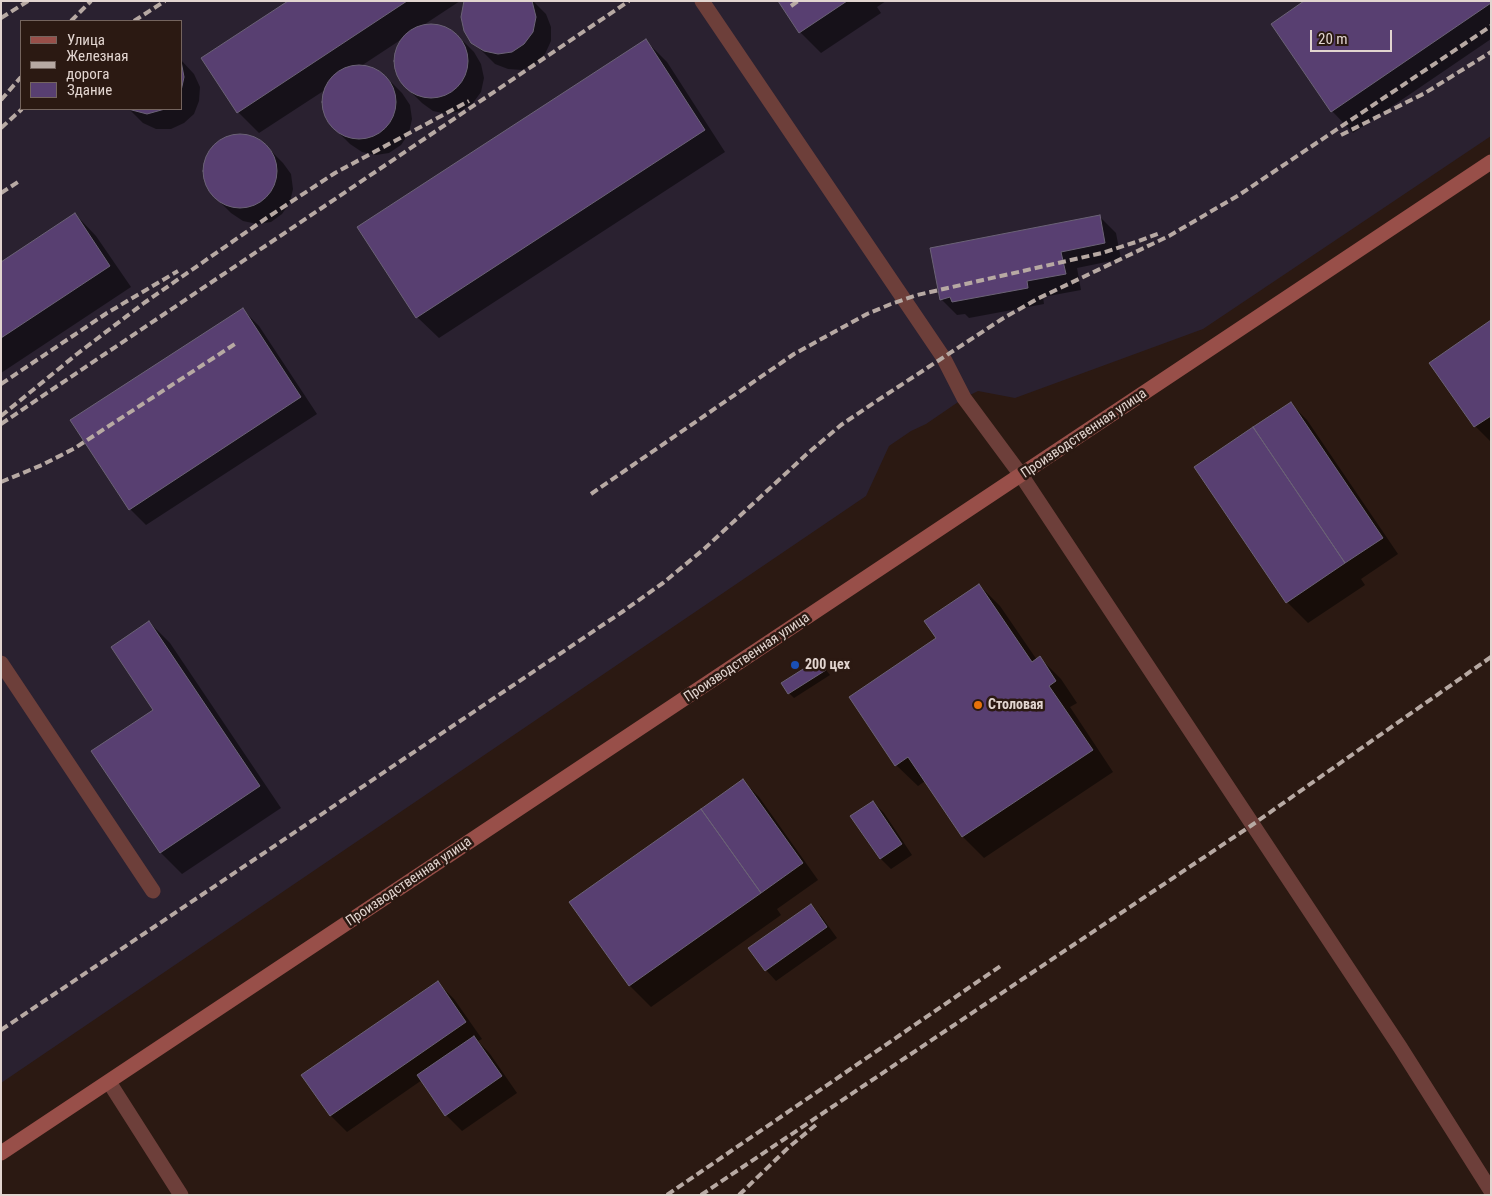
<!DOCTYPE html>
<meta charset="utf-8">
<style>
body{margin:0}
#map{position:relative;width:1492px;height:1196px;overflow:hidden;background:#2b1912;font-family:"Roboto Condensed",sans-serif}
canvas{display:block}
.frame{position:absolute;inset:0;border:2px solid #e2d5d0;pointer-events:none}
.legend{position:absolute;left:20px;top:20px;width:162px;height:90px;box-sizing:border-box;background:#2b1912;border:1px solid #74645e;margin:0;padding:6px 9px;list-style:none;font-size:15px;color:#e2d5d0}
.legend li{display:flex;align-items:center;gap:10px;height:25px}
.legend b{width:25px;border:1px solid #74645e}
.scale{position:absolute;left:1310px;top:30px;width:82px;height:22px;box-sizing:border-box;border:2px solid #e2d5d0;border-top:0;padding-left:6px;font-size:15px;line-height:18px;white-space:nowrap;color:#e2d5d0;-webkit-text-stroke:4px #2b1912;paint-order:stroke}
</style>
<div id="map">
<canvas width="1492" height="1196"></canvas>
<div class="frame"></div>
<ul class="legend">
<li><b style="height:6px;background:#984f49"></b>Улица</li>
<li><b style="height:6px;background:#b7a9a3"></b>Железная дорога</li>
<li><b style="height:14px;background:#583f71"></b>Здание</li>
</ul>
<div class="scale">20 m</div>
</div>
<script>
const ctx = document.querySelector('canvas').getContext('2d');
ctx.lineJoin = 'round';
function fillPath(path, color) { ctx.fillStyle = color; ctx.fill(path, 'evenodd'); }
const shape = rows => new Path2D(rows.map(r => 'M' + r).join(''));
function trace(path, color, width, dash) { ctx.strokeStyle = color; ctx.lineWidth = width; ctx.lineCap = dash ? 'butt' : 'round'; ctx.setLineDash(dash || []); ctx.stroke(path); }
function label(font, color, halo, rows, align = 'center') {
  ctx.font = font + ' "Roboto Condensed",sans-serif'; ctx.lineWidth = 5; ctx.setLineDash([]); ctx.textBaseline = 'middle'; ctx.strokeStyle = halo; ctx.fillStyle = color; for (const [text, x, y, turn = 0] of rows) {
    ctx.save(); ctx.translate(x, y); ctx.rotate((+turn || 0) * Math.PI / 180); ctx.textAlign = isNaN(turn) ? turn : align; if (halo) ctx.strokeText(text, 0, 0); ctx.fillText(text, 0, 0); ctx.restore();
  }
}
const industrial = shape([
 [1,1,1491,1,1491,136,1203,329,1015,398,978,391,964,398,926,424,911,431,889,446,866,496,1,1083],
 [21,21,181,21,181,109,21,109]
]);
const shadow = shape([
 [291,1,460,1,422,26,431,25,445,27,457,35,474,52,481,64,484,78,481,92,473,103,461,111,447,114,433,111,422,103,405,86,397,74,395,60,397,46,402,39,361,66,373,68,385,76,402,93,410,105,412,119,409,133,401,145,389,153,376,155,362,152,350,144,333,127,325,115,323,102,325,90,259,133,238,112],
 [466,1,533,1,546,14,551,27,551,41,545,54,535,64,522,70,508,69,495,64,468,37],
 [779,1,886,1,877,7,881,13,821,53,800,32],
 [1491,1,1491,39,1353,133,1332,111,1273,24],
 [646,41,667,62,725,152,439,338,417,317,359,228],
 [181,60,194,74,200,87,199,101,194,114,184,123,171,129,156,129,143,123,129,109,181,109],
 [240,135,254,138,266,146,283,163,291,174,293,189,290,202,282,214,271,222,257,224,243,221,231,213,214,196,207,185,204,171,207,157,215,145,227,138],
 [75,214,96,236,131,287,1,373,1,263],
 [1099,216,1116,233,1121,259,1077,268,1081,290,1043,297,1044,304,969,318,965,314,957,315,941,299],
 [242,309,259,326,317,414,146,525,130,509],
 [1491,322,1491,442,1475,426],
 [1291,404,1307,420,1398,554,1361,579,1365,585,1308,623,1287,602],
 [979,585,1000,606,1037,660,1040,658,1061,679,1077,703,1070,707,1113,772,984,858,963,837,925,781,918,786,896,765,851,697,937,639],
 [149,622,170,643,281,808,182,874,161,853,93,751,154,710],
 [819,661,830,675,794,698,789,693],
 [743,781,759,797,818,880,777,909,781,915,651,1007,630,986,571,902],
 [873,802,884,813,912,855,891,869,881,859],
 [810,905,821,916,837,938,776,981,766,970],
 [438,983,454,999,482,1039,478,1041,490,1054,517,1093,462,1131,446,1115,422,1080,347,1132,331,1116,303,1076]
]);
const building = shape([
 [288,1,407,1,237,113,201,58,288,1],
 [464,1,532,1,536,17,533,32,524,44,512,52,498,54,484,51,471,43,464,31,461,17,464,1],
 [778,1,847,1,799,33,778,1],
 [1304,1,1491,1,1491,3,1331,112,1271,24,1304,1],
 '394 61a37 37 0 1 1 74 0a37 37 0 1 1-74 0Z',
 [646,39,705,130,416,318,357,227,646,39],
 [181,61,184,77,181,91,181,61],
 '322 102a37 37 0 1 1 74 0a37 37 0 1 1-74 0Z',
 [128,109,165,109,147,114,128,109],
 '203 171a37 37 0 1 1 74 0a37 37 0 1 1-74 0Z',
 [75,213,110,266,1,338,1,262,75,213],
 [1100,215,1105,243,1061,252,1066,274,1027,281,1028,288,952,302,950,297,940,300,930,248,1100,215],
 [243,308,301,397,129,510,70,420,243,308],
 [1491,320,1491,416,1474,427,1429,363,1491,320],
 [1291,402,1383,538,1345,563,1253,427,1291,402],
 [1253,427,1345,563,1286,603,1194,467,1253,427],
 [979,584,1032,662,1040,656,1056,681,1049,686,1093,750,962,837,908,757,895,766,849,697,936,638,924,621,979,584],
 [149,621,260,786,160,853,91,751,153,710,111,647,149,621],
 [819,659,826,670,788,694,781,683,819,659],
 [743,779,803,863,761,893,701,809,743,779],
 [873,801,902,844,880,859,850,816,873,801],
 [701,809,761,893,629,986,569,902,701,809],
 [811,904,827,927,765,971,748,948,811,904],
 [438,981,466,1022,330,1116,301,1075,438,981],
 [474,1036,502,1076,445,1116,417,1075,474,1036]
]);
const service = shape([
 [1,663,153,891],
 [109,1082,181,1195]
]);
const minor = shape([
 [702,1,943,357,964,398,1021,475,1400,1047,1491,1191]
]);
const secondary = shape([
 [1,1153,1491,162]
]);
const rail = shape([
 [791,6,798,1],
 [1,18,28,1],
 [71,21,91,1],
 [134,21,165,1],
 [1,100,21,77],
 [1,128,22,109],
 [1341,135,1425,93,1491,52],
 [1,193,21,180],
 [1,384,107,313,178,271],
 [1,416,77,354,144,303,268,217,335,173,469,101],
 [1,424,629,1],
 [1,482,42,465,75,448,238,342],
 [591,494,794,354,867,314,891,304,917,295,1102,253,1136,242,1160,233],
 [1,1030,622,612,663,583,704,549,808,453,841,425,875,402,1002,319,1037,299,1169,236,1239,195,1491,26],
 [667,1195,1002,965],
 [701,1195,1252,825,1491,657],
 [739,1195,789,1147,817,1124]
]);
const markers = [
 [795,665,5,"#1a4fb4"],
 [978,705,5,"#e8710a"]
];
const streetNames = [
 ["Производственная улица",1084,434,-34],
 ["Производственная улица",747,658,-34],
 ["Производственная улица",409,882,-34]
];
const poiNames = [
 ["200 цех",805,665],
 ["Cтоловая",988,705]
];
fillPath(industrial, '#2a2130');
fillPath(shadow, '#0007');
fillPath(building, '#583f71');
trace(building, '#6b6276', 1);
trace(service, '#6d3f3a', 15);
trace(minor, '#6d3f3a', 15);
trace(secondary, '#984f49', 15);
trace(rail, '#b7a9a3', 4, [8, 4]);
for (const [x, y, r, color] of markers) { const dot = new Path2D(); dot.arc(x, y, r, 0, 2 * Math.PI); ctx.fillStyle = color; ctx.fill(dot); trace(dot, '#2b1912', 2); }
label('14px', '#e2d5d0', '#2b1912', streetNames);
label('bold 14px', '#e2d5d0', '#2b1912', poiNames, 'left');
</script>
